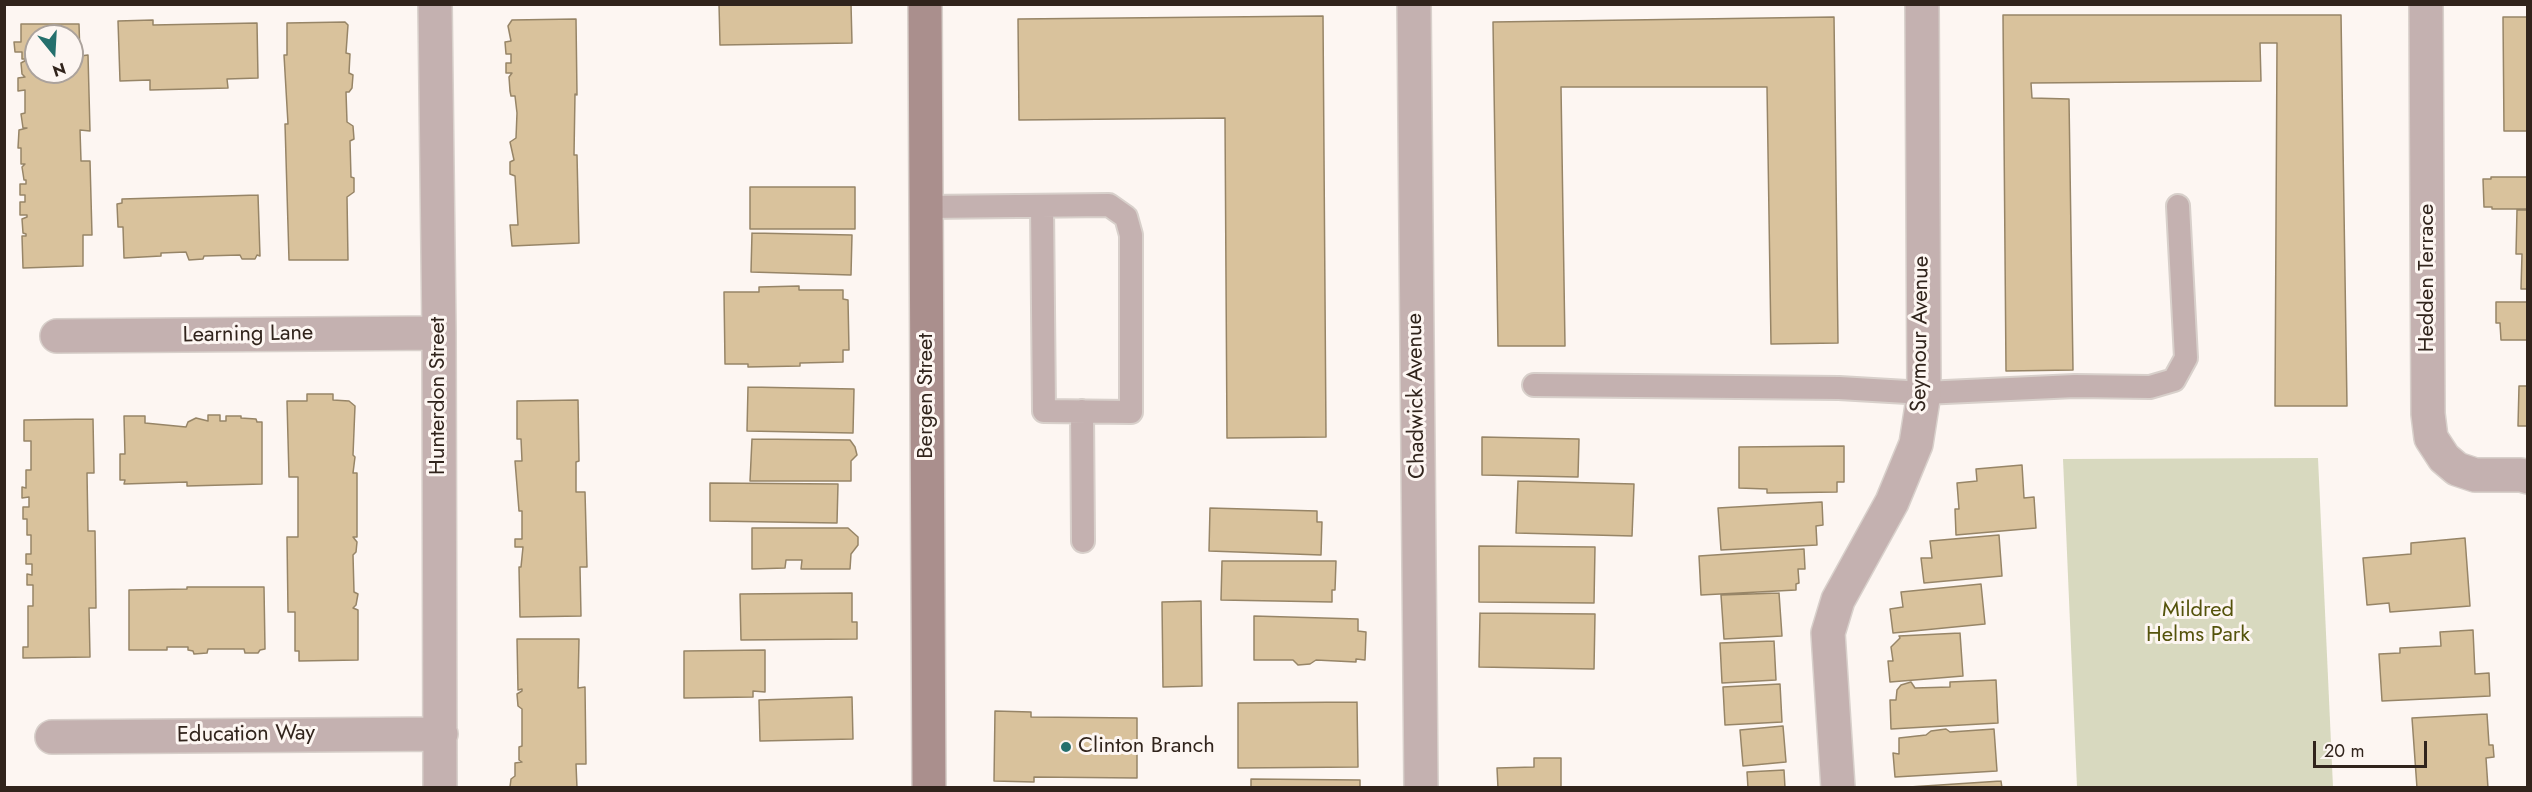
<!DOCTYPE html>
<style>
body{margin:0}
#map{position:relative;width:2532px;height:792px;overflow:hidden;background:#fdf6f2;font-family:Jost,sans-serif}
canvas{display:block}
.frame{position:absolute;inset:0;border:6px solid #31241c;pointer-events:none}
.north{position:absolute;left:24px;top:24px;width:60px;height:60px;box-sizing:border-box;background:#fdf6f2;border:2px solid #aba29c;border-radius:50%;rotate:162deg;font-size:16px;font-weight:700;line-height:24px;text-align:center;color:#31241c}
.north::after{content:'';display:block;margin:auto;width:21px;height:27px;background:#25706d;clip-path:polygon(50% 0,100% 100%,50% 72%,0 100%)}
.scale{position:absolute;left:2313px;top:741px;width:114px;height:27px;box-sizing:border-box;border:3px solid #31241c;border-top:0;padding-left:8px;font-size:18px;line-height:21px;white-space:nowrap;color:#31241c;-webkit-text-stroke:4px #fdf6f2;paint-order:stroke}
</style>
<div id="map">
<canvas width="2532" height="792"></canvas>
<div class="frame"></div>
<div class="north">N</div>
<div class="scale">20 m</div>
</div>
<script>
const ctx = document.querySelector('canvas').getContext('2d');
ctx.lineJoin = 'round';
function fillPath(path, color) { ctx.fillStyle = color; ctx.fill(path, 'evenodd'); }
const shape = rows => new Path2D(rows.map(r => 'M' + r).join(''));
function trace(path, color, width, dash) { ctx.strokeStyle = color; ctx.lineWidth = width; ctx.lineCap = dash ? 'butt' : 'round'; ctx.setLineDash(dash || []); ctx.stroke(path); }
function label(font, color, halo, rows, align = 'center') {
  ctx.font = font + ' Jost,sans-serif'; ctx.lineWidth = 6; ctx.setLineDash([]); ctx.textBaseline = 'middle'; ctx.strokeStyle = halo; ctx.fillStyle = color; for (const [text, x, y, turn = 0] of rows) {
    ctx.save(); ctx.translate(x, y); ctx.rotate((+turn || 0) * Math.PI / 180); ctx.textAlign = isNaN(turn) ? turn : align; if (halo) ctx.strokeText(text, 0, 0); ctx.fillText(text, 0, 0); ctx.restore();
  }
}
const green = shape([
 [2318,458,2333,787,2077,787,2063,459]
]);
const building = shape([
 [719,4,851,4,852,43,720,45,719,4],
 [2003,15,2341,15,2347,406,2275,406,2277,43,2260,43,2261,81,2031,83,2032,98,2069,99,2073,370,2006,371,2003,15],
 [1323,16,1326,437,1227,438,1225,118,1019,120,1018,19,1323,16],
 [1834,17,1838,343,1771,344,1767,87,1561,87,1565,346,1498,346,1493,22,1834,17],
 [2503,17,2528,17,2528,131,2504,131,2503,17],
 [576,19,577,95,575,94,574,155,577,155,579,243,512,246,510,225,518,225,515,176,510,174,510,162,514,160,510,142,516,138,517,113,515,96,511,96,510,91,509,77,512,73,506,73,506,63,511,63,511,54,506,54,505,42,511,41,508,26,512,20,576,19],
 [153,20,153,25,257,23,258,78,227,79,228,88,150,90,150,80,120,81,118,21,153,20],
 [345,22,348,25,346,53,350,54,349,73,353,75,352,88,349,92,346,92,347,122,353,126,354,139,350,141,351,177,354,178,354,192,347,197,348,260,289,260,285,124,288,124,284,55,287,55,287,23,345,22],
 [21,24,79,24,80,56,88,55,90,131,80,130,81,161,90,161,92,235,83,235,83,266,23,268,22,236,26,236,26,234,23,233,22,219,27,217,27,215,20,215,20,202,25,202,25,195,20,195,20,184,26,184,26,180,24,180,22,167,25,164,21,164,21,148,18,148,19,130,27,128,23,128,21,114,25,113,25,90,18,91,18,78,25,77,22,74,21,63,28,59,22,59,22,52,15,52,14,42,21,42,21,24],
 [36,36,72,36,72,72,36,72,36,36],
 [2491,177,2528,177,2528,209,2492,209,2492,207,2484,207,2483,179,2491,179,2491,177],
 [750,187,855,187,855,229,750,229,750,187],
 [258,195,260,256,257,255,255,259,242,259,240,255,204,256,203,259,189,260,186,252,161,253,161,256,124,258,123,227,118,227,117,204,122,203,122,199,258,195],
 [2517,210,2528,210,2528,289,2521,289,2522,254,2516,254,2517,210],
 [752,233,852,235,851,275,751,272,752,233],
 [799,286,799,290,843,290,843,299,848,300,849,350,843,350,843,362,800,363,800,366,748,367,748,364,725,364,724,292,759,292,759,287,799,286],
 [2496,302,2528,302,2528,340,2501,340,2500,323,2496,323,2496,302],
 [2519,386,2528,386,2528,426,2518,426,2519,386],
 [748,387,854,389,853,433,747,431,748,387],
 [307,394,333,394,333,400,349,401,355,406,353,455,355,457,353,473,357,473,357,537,353,537,357,542,356,552,353,555,354,592,358,594,356,605,353,608,358,610,358,660,299,661,299,651,295,651,295,612,288,612,287,537,298,537,298,477,289,477,287,401,307,401,307,394],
 [578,400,579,461,576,462,576,492,585,492,587,567,580,567,581,616,520,617,519,567,521,567,523,547,515,547,515,539,522,539,522,511,519,511,515,461,522,461,521,439,517,439,517,401,578,400],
 [208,415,220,415,220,421,226,421,226,416,241,416,241,418,256,419,257,422,262,422,262,484,187,486,187,482,124,484,125,480,120,480,120,454,125,454,124,416,145,416,145,423,186,427,188,422,196,418,208,421,208,415],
 [93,419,94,473,87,473,88,531,95,531,96,608,89,608,90,657,23,658,23,647,28,647,28,606,33,606,33,585,27,585,27,574,32,575,32,564,26,564,26,554,31,554,31,535,27,535,27,519,23,519,23,507,29,507,29,497,22,498,22,487,26,488,26,470,31,470,31,441,24,441,24,420,93,419],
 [1482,437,1579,439,1578,477,1482,475,1482,437],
 [752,439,850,440,855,447,857,455,851,461,851,481,750,481,752,439],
 [1844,446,1844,482,1837,482,1837,492,1767,493,1767,489,1739,488,1739,447,1844,446],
 [2022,465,2024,498,2034,497,2036,528,1956,535,1955,509,1959,509,1957,483,1977,481,1976,469,2022,465],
 [1518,481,1634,484,1632,536,1516,533,1518,481],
 [710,483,838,484,837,523,710,521,710,483],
 [1822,502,1823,525,1816,526,1817,545,1721,550,1718,508,1822,502],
 [1210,508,1317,511,1317,522,1322,522,1321,555,1209,551,1210,508],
 [752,528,848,528,858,537,858,545,851,554,850,569,801,569,802,560,786,560,785,568,752,569,752,528],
 [1999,535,2002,576,1924,583,1921,558,1932,558,1930,541,1999,535],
 [2465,538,2470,606,2390,612,2389,603,2367,605,2363,558,2411,554,2411,543,2465,538],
 [1479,546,1595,547,1594,603,1479,602,1479,546],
 [1804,549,1805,569,1798,569,1799,583,1796,584,1796,590,1701,595,1699,556,1804,549],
 [1222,561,1336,561,1335,590,1332,590,1332,602,1221,600,1222,561],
 [1981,584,1985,624,1893,633,1890,609,1903,607,1901,592,1981,584],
 [187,587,264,587,265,649,260,650,258,653,245,653,244,649,208,649,207,653,194,654,193,651,188,650,188,647,167,647,167,650,129,650,129,590,187,589,187,587],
 [852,593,852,622,857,622,857,639,741,640,740,594,852,593],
 [1779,593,1782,636,1724,639,1721,595,1779,593],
 [1201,601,1202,686,1163,687,1162,602,1201,601],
 [1480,613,1595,614,1594,669,1479,667,1480,613],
 [1254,616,1358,619,1358,631,1366,632,1365,660,1356,659,1356,662,1316,660,1310,664,1298,665,1293,660,1254,660,1254,616],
 [2473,630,2475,674,2489,673,2490,696,2382,701,2379,654,2400,653,2400,648,2441,646,2440,632,2473,630],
 [1960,633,1963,676,1890,682,1888,661,1893,661,1891,647,1900,638,1899,636,1960,633],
 [517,639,579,639,578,688,585,687,586,764,576,764,577,788,510,787,511,779,515,776,515,763,522,762,519,760,519,747,522,746,522,709,518,706,517,694,522,691,522,689,518,690,517,639],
 [1774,641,1776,680,1722,683,1720,643,1774,641],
 [765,650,765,692,753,691,753,697,684,698,684,651,765,650],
 [1996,680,1998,723,1891,729,1890,700,1896,700,1897,690,1901,685,1911,682,1915,688,1950,687,1950,682,1996,680],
 [1780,684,1782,722,1725,725,1723,687,1780,684],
 [852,697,853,739,760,741,759,700,852,697],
 [1357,702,1358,767,1238,768,1238,703,1357,702],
 [995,711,1031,712,1031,717,1137,718,1137,778,1034,777,1034,782,994,781,995,711],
 [2487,714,2489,745,2493,745,2494,757,2486,758,2488,788,2417,788,2412,718,2487,714],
 [1783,726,1786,762,1743,766,1740,730,1783,726],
 [1946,729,1950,732,1994,729,1997,771,1895,777,1893,753,1899,754,1899,738,1926,735,1931,731,1946,729],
 [1534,758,1561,758,1561,788,1498,788,1497,768,1534,767,1534,758],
 [1784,770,1785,788,1748,788,1747,772,1784,770],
 [1251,779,1360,780,1360,788,1251,788,1251,779],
 [2001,781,2002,788,1909,788,1909,787,2001,781]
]);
const service = shape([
 [926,207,1109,205,1126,217,1131,235,1131,412,1044,411,1042,206],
 [1534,385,1839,388,1924,393,2075,386,2150,387,2174,380,2186,358,2178,206],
 [1082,411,1083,541]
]);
const minor = shape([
 [435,4,439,333,440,788],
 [1414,4,1421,788],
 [2426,4,2428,414,2431,438,2444,458,2457,469,2475,475,2521,475,2528,477],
 [57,336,439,333],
 [52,737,441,734],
 [1838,788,1828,633,1838,600,1892,502,1916,444,1924,393,1922,4]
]);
const secondary = shape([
 [925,4,929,788]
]);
const markers = [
 [1066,747,6,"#25706d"]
];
const streetNames = [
 ["Hedden Terrace",2428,278,-90],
 ["Seymour Avenue",1921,334,-89],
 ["Learning Lane",248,335,-1],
 ["Hunterdon Street",439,396,-90],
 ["Bergen Street",927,396,-90],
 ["Chadwick Avenue",1417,396,-91],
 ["Education Way",246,735,-1]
];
const parkNames = [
 ["Mildred",2198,611],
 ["Helms Park",2198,636]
];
const poiNames = [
 ["Clinton Branch",1078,747]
];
fillPath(green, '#d8d9bf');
fillPath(building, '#d9c29c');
trace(building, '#978567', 1.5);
trace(service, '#d8d0cb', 26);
trace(minor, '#d8d0cb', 36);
trace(secondary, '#d8d0cb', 36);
trace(service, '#c4b1b0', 22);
trace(minor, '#c4b1b0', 33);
trace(secondary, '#aa8f8d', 33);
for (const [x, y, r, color] of markers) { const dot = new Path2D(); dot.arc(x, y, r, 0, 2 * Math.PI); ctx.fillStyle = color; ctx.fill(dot); trace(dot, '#fdf6f2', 2); }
label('22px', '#31241c', '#fdf6f2', streetNames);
label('22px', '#55530c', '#fdf6f2', parkNames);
label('22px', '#31241c', '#fdf6f2', poiNames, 'left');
</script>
